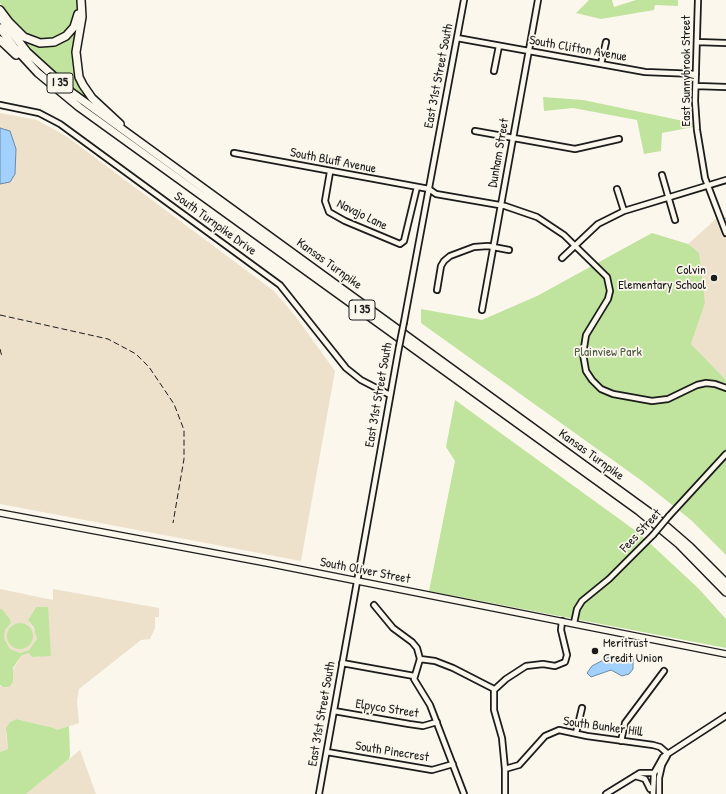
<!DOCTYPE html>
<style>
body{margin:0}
canvas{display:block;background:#fbf7ec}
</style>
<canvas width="726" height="794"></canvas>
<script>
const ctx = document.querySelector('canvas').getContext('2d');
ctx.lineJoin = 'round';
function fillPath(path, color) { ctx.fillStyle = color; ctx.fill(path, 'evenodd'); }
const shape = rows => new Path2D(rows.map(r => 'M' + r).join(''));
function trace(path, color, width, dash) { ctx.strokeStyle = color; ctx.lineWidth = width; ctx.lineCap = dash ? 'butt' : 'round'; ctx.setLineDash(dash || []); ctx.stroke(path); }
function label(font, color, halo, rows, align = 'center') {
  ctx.font = font + ' "Patrick Hand",sans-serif'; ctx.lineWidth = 3.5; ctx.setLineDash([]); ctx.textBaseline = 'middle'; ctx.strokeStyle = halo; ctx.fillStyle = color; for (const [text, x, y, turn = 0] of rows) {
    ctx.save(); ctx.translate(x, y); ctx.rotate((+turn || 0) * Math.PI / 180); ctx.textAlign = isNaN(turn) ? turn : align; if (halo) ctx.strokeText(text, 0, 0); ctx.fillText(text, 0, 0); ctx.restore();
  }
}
const built = shape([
 [0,113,37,120,66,136,274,291,296,317,335,371,301,561,0,504],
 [717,218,726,236,726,380,691,344,705,303,688,244],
 [0,589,53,600,53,589,159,608,159,617,155,617,155,628,150,639,141,640,79,689,77,701,79,723,57,730,54,728,16,719,10,722,6,734,8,749,0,752,0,686,3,687,21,656,28,653,32,657,51,655,36,607,28,620,36,633,37,639,34,645,29,650,20,653,10,649,4,638,5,630,11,623,10,619,2,609,0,609],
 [80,750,96,794,26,794,69,759]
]);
const green = shape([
 [0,0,76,0,77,11,68,32,55,39,42,40,29,36,18,26,0,3],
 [589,0,612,0,614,7,636,0,678,0,678,6,655,5,654,10,601,19,576,13],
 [75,30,77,32,75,46,87,95,85,98,44,64,26,44,28,41,39,45],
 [543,97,583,100,693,123,693,127,662,133,661,151,644,154,637,120,573,108,544,111],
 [652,233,688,244,699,253,705,303,691,344,726,380,726,555,691,520,642,481,421,323,421,309,482,320,537,296],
 [455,400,640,534,698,588,726,619,726,648,429,591,455,461,446,447],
 [36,607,48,607,51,656,32,657,28,653,21,656,13,668,13,682,9,687,3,687,0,685,0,609,2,609,10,619,11,623,5,630,4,638,10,649,20,653,29,650,37,639,34,628,28,620],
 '7 636a13 13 0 1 1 26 0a13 13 0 1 1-26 0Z',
 [16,719,54,728,57,730,69,726,70,755,69,759,26,794,0,794,0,752,8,749,6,728,10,722]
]);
const water = shape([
 [0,128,10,131,16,149,15,174,10,182,0,184,0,128],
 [609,657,617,660,633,658,633,669,629,674,622,676,611,670,591,677,587,673,592,666,609,657]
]);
const stream = shape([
 [724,219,726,218]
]);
const minor = shape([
 [698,0,695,101,697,130,705,178,726,233],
 [457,38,645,72,696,74],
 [697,42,726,43],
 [601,64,606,42],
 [494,71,499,46],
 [696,86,726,87],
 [0,105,39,113,60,124,280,285,346,368,361,380,390,395],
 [475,131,575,149,619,139],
 [234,153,429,189,436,194,505,206,537,217,564,235,607,277,610,291,608,299,586,335,583,354,586,371,592,380,601,389,613,394,652,401,668,399,697,385,706,383,715,384,726,388],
 [330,172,325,201,329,212,345,221,400,244,404,241,417,187],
 [662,175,675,220],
 [617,189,624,211],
 [562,258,598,224,624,211,726,180],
 [437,290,441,266,444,261,450,256,474,247,488,246,509,250],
 [482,310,538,0],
 [404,322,464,0],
 [669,516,726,454],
 [374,605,393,628,412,642,417,648,420,659],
 [574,623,577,609,582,601,609,579,653,535],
 [420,659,414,679,430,705,464,794],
 [420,659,435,661,453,668,494,689],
 [342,663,414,676],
 [334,711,409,724,423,726,437,722],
 [576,733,582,708],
 [621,741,625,723,664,671],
 [327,752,432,770,453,764],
 [505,769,519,765,545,736,559,730,587,736,653,745,660,747,668,754],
 [635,776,645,779,650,789],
 [319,794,399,347],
 [505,794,505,769,502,738,494,710,494,690,506,679,526,666,543,664,555,666,565,662,567,655,561,630,562,621],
 [606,794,640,773,654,773,662,765],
 [653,794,654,773,663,757,726,716],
 [659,794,659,778,662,765,667,756]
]);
const major = shape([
 [0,513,267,563,726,654]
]);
const highway = shape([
 [81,0,82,17,76,52,79,77,83,85,92,98,120,124],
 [0,10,9,22,24,37,40,43,54,42,66,36,74,27,78,14],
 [0,17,27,52,71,92,653,515,690,547,726,583],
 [0,28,14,47,38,73,79,107,639,511,679,544,726,592],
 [0,40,16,55]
]);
const rail = shape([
 [0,315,108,339,136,354,149,367,174,404,184,430,184,459,173,523],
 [0,349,2,357]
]);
const minorBridge = shape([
 [399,347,404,322],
 [653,535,669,516]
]);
const markers = [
 [714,278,4,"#1c1c1c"],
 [595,651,4,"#1c1c1c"]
];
const shields = [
 [60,83,26],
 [362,310,26]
];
const shieldNames = [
 ["I 35",60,83],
 ["I 35",362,310]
];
const streetNames = [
 ["South Clifton Avenue",578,49,10],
 ["East Sunnybrook Street",687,71,-90],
 ["East 31st Street South",439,76,-79],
 ["Dunham Street",499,153,-80],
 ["South Bluff Avenue",333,161,11],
 ["Navajo Lane",362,215,26],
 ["South Turnpike Drive",215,224,36],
 ["Kansas Turnpike",329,264,36],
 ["East 31st Street South",379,395,-80],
 ["Kansas Turnpike",591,455,36],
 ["Fees Street",641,531,-47],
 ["South Oliver Street",365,571,11],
 ["Elpyco Street",387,709,9],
 ["East 31st Street South",322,714,-80],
 ["South Bunker Hill",603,727,8],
 ["South Pinecrest",392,752,9]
];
const poiNames = [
 ["Colvin",706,271],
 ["Elementary School",706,286],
 ["Meritrust",603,644,"left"],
 ["Credit Union",603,659,"left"]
];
const parkNames = [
 ["Plainview Park",608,353]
];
fillPath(built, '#eee1cc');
fillPath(green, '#c0e39d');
fillPath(water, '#a2d1fe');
trace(water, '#6c89a4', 1);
trace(stream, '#6c89a4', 1);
trace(minor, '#1c1c1c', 8);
trace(major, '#1c1c1c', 8);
trace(highway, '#1c1c1c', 10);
trace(minor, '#fbf7ec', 4.5);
trace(major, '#fbf7ec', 5.5);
trace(highway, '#fbf7ec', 7);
trace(rail, '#1c1c1c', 1, [6, 3]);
trace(minorBridge, '#1c1c1c', 8, []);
trace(minorBridge, '#fbf7ec', 4.5);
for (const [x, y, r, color] of markers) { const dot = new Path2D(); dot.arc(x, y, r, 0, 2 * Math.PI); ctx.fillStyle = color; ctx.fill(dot); trace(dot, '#fbf7ec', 1.5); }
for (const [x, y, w] of shields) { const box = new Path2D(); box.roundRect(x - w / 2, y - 10, w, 20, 3); ctx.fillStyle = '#fbf7ec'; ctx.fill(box); trace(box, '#1c1c1c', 1); }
label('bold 12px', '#1c1c1c', null, shieldNames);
label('13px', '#1c1c1c', '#fbf7ec', streetNames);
label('13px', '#1c1c1c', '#fbf7ec', poiNames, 'right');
label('13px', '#4d5843', '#fbf7ec', parkNames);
</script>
